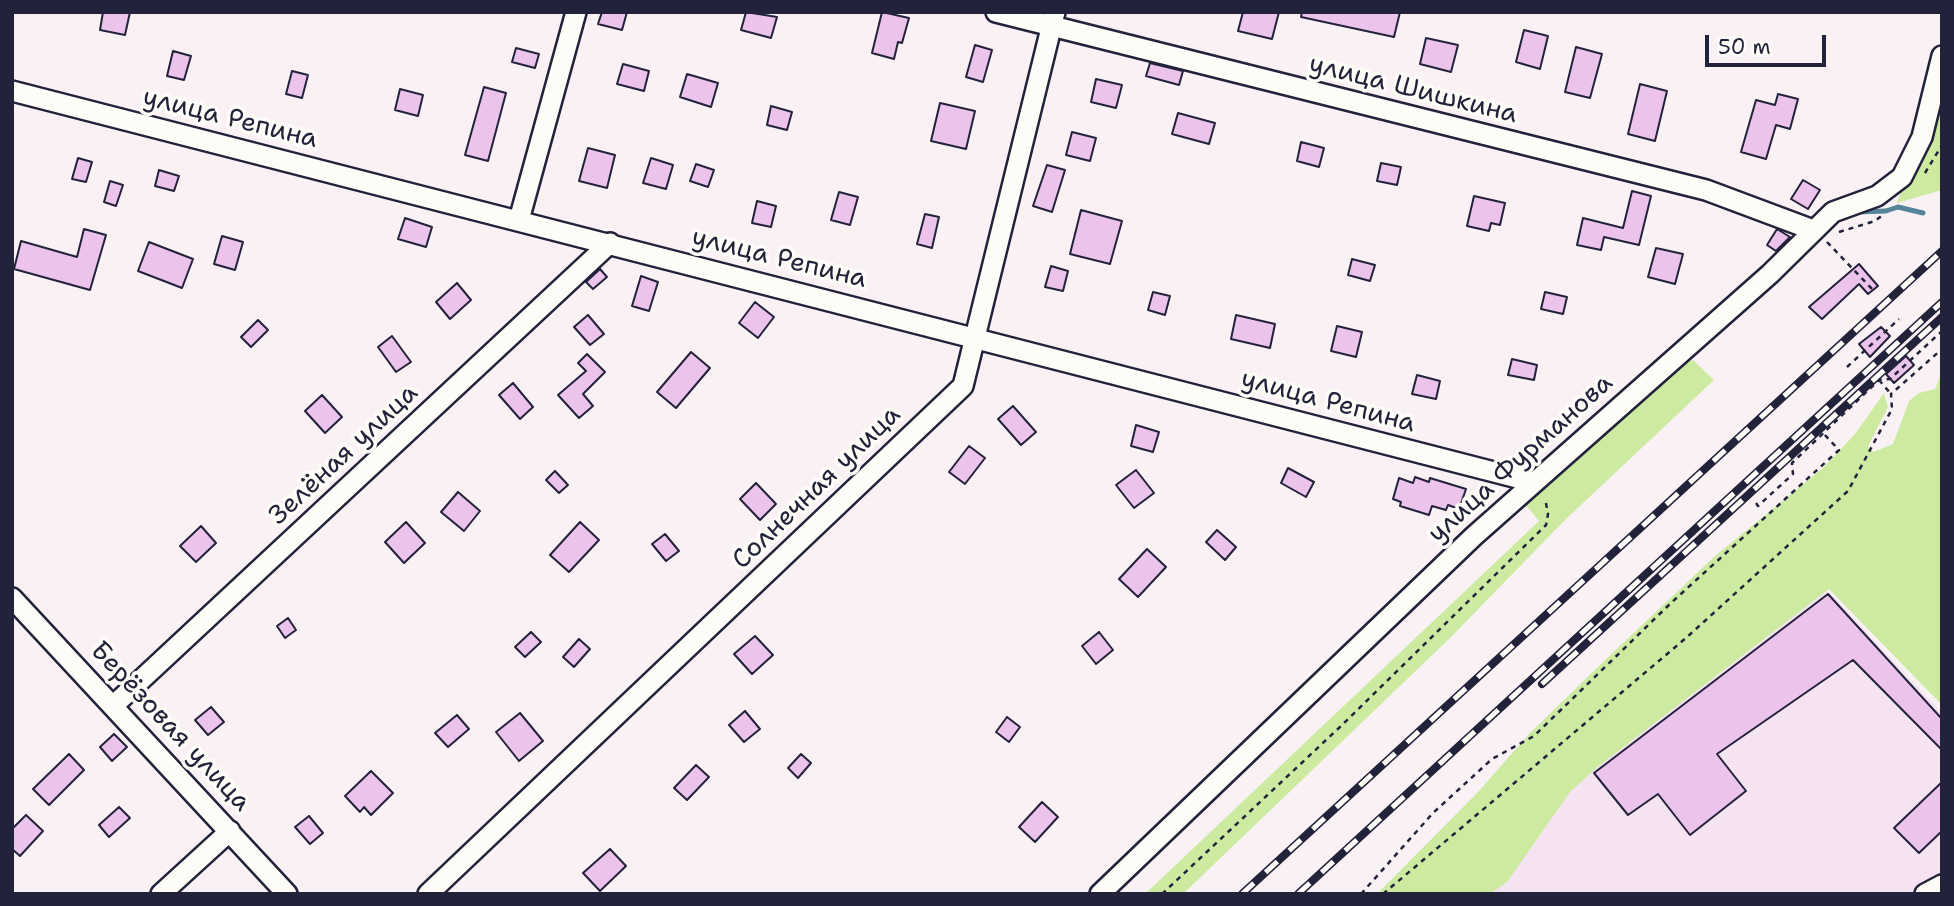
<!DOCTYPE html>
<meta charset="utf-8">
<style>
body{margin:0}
#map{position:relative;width:1954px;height:906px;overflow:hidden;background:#faf1f5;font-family:"Shantell Sans",sans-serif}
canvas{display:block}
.frame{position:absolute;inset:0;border:14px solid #22223b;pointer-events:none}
.scale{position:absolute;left:1705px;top:35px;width:121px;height:32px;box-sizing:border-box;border:4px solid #22223b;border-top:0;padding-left:9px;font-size:21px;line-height:24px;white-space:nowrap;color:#22223b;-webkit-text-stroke:5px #fdfcf7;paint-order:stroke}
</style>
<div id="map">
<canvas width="1954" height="906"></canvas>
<div class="frame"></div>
<div class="scale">50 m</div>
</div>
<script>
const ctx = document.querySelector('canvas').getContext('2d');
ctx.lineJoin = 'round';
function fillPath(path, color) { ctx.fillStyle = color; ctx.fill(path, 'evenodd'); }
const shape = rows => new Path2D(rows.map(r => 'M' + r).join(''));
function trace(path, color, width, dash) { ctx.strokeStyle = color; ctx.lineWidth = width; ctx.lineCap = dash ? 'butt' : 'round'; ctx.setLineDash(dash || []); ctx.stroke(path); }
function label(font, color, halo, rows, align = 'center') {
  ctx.font = font + ' "Shantell Sans",sans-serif'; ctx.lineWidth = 7; ctx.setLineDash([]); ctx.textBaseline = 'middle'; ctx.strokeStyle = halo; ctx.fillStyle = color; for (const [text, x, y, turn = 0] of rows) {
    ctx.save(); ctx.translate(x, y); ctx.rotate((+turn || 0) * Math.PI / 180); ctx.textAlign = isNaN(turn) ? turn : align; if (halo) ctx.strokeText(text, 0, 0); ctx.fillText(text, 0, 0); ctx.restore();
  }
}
const built = shape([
 [1828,591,1942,713,1942,894,1471,894,1599,726]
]);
const green = shape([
 [1942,68,1942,190,1897,203],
 [1693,360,1714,380,1566,519,1449,639,1183,894,1145,894,1539,521,1525,504,1682,363],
 [1942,372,1942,705,1829,589,1595,769,1570,792,1507,882,1490,894,1377,894,1479,791,1529,734,1604,661,1715,556,1824,467,1855,434,1884,393,1888,407,1868,446,1873,452,1893,444,1909,401,1919,393,1935,389]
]);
const stream = shape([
 [1858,212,1886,211,1898,207,1923,213]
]);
const building = shape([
 [103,12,130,12,125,35,100,30,103,12],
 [602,12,627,12,622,30,598,24,602,12],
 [746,12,777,17,771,38,741,30,746,12],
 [882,12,909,18,902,43,898,42,894,59,872,53,882,12],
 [1243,12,1279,12,1272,39,1238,31,1243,12],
 [1302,12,1400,12,1394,37,1301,17,1302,12],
 [1524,30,1548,36,1540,69,1516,62,1524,30],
 [1426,38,1458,45,1451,72,1420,64,1426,38],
 [975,45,992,50,983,82,966,77,975,45],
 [1576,47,1602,54,1590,98,1565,92,1576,47],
 [516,48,539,54,535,68,512,62,516,48],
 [173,51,191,56,184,80,167,76,173,51],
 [1150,63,1183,71,1179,85,1146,76,1150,63],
 [623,64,649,71,644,91,617,84,623,64],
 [292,71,308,75,302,98,286,94,292,71],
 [687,74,718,83,711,107,680,97,687,74],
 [1096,79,1122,85,1116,108,1091,102,1096,79],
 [1640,84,1667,91,1655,141,1628,134,1640,84],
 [484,87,506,93,488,161,465,155,484,87],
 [400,89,423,95,418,116,395,110,400,89],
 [1778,94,1798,99,1790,129,1776,125,1766,159,1741,152,1756,100,1775,105,1778,94],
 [940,103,975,111,966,149,931,141,940,103],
 [771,106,792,112,787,130,767,125,771,106],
 [1178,113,1215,123,1209,144,1172,134,1178,113],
 [1072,132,1096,138,1090,161,1066,155,1072,132],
 [1301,142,1324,148,1319,167,1297,161,1301,142],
 [588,148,615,155,607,188,579,181,588,148],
 [78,158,92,162,86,182,72,179,78,158],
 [651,158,673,165,666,189,643,183,651,158],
 [1381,163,1401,167,1397,185,1377,181,1381,163],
 [696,164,714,170,708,187,690,181,696,164],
 [1047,165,1065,170,1052,212,1033,206,1047,165],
 [159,170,179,176,174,191,155,186,159,170],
 [1803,180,1820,190,1808,209,1791,199,1803,180],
 [110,181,123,185,116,206,104,202,110,181],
 [1632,191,1651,196,1639,245,1604,237,1601,250,1577,245,1583,218,1623,228,1632,191],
 [839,192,858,197,850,225,831,220,839,192],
 [1474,196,1505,203,1500,225,1491,223,1489,231,1467,226,1474,196],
 [757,201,776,206,771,227,752,223,757,201],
 [1081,210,1122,221,1110,264,1070,254,1081,210],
 [925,214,939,217,932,248,917,244,925,214],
 [405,218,432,227,426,247,398,239,405,218],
 [84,229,106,235,90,290,14,269,21,241,77,257,84,229],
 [1777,229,1790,237,1776,251,1767,245,1777,229],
 [222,236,243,242,235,270,214,264,222,236],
 [149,242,193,259,182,288,138,271,149,242],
 [1656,248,1683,254,1675,284,1648,277,1656,248],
 [1352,259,1375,265,1370,281,1348,275,1352,259],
 [1859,264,1878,286,1868,294,1859,284,1822,319,1809,307,1859,264],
 [1051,266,1068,271,1063,291,1045,287,1051,266],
 [600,269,607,277,593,289,586,282,600,269],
 [641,276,658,282,649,311,632,306,641,276],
 [457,283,471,300,450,319,436,302,457,283],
 [1153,292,1170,296,1165,315,1148,310,1153,292],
 [1545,292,1567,297,1563,314,1541,309,1545,292],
 [755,302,774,317,758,338,739,323,755,302],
 [588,315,604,334,590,345,574,327,588,315],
 [1236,315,1275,324,1270,348,1231,339,1236,315],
 [258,320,268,330,251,347,241,337,258,320],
 [1337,326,1362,332,1356,357,1331,351,1337,326],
 [1881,327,1890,336,1870,357,1859,344,1881,327],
 [392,336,411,362,396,372,378,347,392,336],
 [691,352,710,368,676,408,657,392,691,352],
 [587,354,605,372,583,394,593,406,579,418,558,395,586,371,578,363,587,354],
 [1906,356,1914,365,1894,383,1886,374,1906,356],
 [1512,359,1537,365,1534,380,1508,375,1512,359],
 [1417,375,1440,381,1436,399,1412,394,1417,375],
 [513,383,533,407,520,419,499,395,513,383],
 [322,395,342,417,325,433,305,411,322,395],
 [1013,406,1036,432,1021,445,998,419,1013,406],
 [1136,425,1159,432,1153,452,1131,446,1136,425],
 [969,446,985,458,965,484,949,472,969,446],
 [1288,468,1314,482,1306,497,1281,483,1288,468],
 [1136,470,1154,493,1134,508,1116,485,1136,470],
 [555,471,568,485,559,493,546,480,555,471],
 [1415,477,1429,482,1430,478,1466,489,1459,509,1448,505,1446,510,1432,506,1429,515,1400,506,1401,502,1393,499,1399,478,1413,483,1415,477],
 [756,483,776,504,760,520,740,499,756,483],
 [458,492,480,511,464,531,441,512,458,492],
 [406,522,425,543,404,563,385,542,406,522],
 [580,522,599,540,569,572,550,555,580,522],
 [201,526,216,543,196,562,180,546,201,526],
 [1217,530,1236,547,1225,560,1206,542,1217,530],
 [665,534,679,551,666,561,652,544,665,534],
 [1147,549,1166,567,1138,597,1119,579,1147,549],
 [1828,594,1942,719,1942,750,1853,660,1717,754,1746,791,1690,835,1658,794,1628,815,1594,773,1828,594],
 [288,618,296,630,285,638,277,626,288,618],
 [531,632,541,642,525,657,515,647,531,632],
 [1099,632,1113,650,1096,664,1082,646,1099,632],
 [755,636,773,655,752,674,734,654,755,636],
 [579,639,590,649,574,667,563,657,579,639],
 [211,707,224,722,208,735,195,720,211,707],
 [745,711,760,729,744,742,729,725,745,711],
 [520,713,543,741,519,761,496,732,520,713],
 [457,715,469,729,448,747,435,733,457,715],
 [1007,717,1020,727,1009,742,996,732,1007,717],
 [114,734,127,747,112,761,100,747,114,734],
 [69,754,84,770,49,805,33,789,69,754],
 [801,754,811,763,798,778,788,768,801,754],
 [696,765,709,777,687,800,674,788,696,765],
 [371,771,393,793,371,815,364,807,360,812,345,796,371,771],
 [1942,782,1942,831,1919,853,1894,828,1942,782],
 [1042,802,1058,817,1035,842,1019,827,1042,802],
 [119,807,130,818,109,837,99,825,119,807],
 [26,815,43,831,20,856,12,849,12,829,26,815],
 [309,816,323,833,310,844,295,827,309,816],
 [610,849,626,866,600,891,583,873,610,849]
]);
const path = shape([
 [1925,173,1942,145],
 [1839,232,1875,221,1884,214],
 [1827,242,1873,290],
 [1847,367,1899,319],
 [1879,380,1891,394],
 [1756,503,1758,506,1793,474,1792,463,1879,380,1890,379,1942,331],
 [1162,894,1341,726,1546,525,1548,514,1545,498],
 [1361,894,1433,813,1492,759,1534,736,1671,603,1839,450,1823,433],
 [1383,894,1686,638,1848,491,1892,409,1891,394,1942,349]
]);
const minor = shape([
 [996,12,1706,190,1813,230],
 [12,91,1533,482],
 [519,220,576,12],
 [12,598,287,894],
 [114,705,610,243],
 [161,894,230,831],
 [428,894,963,386,1055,12],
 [1100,894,1474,536,1770,274,1833,212,1877,196,1902,177,1922,137,1942,56],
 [1925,894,1942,885]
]);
const rail = shape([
 [1542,684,1942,317],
 [1242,894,1942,251],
 [1298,894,1942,302]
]);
const streetNames = [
 ["улица Шишкина",1413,90,14],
 ["улица Репина",230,119,14],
 ["улица Репина",779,259,14],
 ["улица Репина",1328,402,15],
 ["Зелёная улица",344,455,-43],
 ["улица Фурманова",1521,459,-42],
 ["Солнечная улица",817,488,-44],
 ["Берёзовая улица",170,727,47]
];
fillPath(built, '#f6e3f2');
fillPath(green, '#cdeaa1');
trace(stream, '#568599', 5);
fillPath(building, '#ecc3eb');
trace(building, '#22223b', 2);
trace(minor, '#22223b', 24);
trace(path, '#22223b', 2.5, [5, 5]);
trace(minor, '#fdfcf7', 19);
trace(rail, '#22223b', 8);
trace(rail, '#fdfcf7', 5, [16]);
label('26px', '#22223b', '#fdfcf7', streetNames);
</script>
